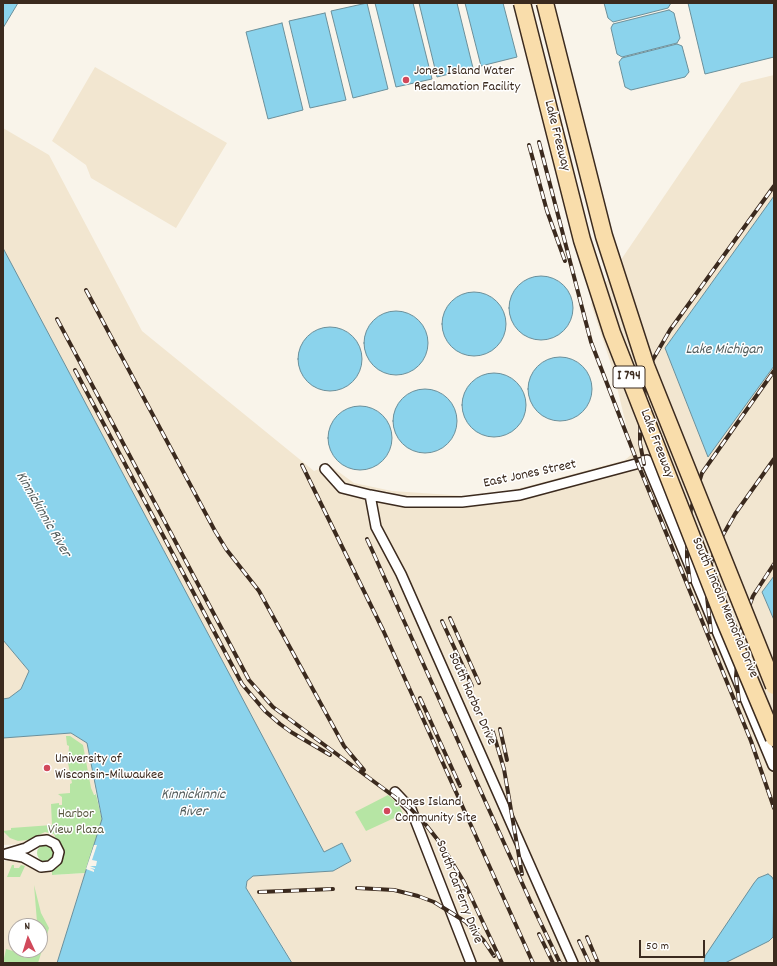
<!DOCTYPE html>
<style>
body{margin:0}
#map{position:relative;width:777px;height:966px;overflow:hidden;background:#f9f4ea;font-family:Dekko,sans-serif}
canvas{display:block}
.frame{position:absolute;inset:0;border:4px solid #3b2a1e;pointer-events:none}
.north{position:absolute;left:8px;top:918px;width:40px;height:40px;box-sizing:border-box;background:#fff;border:1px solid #b1aaa5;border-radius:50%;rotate:356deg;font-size:11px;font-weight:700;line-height:16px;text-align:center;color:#3b2a1e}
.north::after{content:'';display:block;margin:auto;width:14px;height:18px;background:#d1495b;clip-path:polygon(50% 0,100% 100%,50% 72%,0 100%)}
.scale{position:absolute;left:639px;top:940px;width:66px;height:18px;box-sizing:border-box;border:2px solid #3b2a1e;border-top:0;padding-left:5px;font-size:12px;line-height:14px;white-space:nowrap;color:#3b2a1e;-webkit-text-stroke:3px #fff;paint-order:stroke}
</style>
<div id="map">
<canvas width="777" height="966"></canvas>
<div class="frame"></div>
<div class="north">N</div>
<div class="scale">50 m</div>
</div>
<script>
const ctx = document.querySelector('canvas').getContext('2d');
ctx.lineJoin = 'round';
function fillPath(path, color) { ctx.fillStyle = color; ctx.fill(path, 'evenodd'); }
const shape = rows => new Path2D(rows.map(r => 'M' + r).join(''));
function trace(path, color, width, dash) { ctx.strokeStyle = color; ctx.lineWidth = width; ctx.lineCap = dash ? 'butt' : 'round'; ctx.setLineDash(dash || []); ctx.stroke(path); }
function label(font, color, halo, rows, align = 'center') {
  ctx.font = font + ' Dekko,sans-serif'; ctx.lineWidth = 3; ctx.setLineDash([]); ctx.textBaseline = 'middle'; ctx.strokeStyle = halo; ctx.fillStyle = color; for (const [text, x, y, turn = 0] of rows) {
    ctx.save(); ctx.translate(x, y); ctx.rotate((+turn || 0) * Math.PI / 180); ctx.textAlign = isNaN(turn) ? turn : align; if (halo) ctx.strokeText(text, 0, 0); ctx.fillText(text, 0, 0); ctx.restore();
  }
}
const built = shape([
 [95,67,227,143,176,228,91,178,86,165,52,141],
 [774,75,774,196,665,348,708,457,774,366,774,576,762,592,774,620,774,963,293,963,246,888,247,881,253,876,333,871,351,861,342,843,324,853,3,248,3,128,49,155,142,331,314,471,329,465,354,483,392,491,466,496,494,494,532,485,625,460,633,453,612,367,591,304,741,83],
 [3,640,29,671,21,689,9,698,3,699],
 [72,733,87,743,96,794,62,797,63,805,53,806,55,837,43,835,24,844,3,845,3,738],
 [18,860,47,870,52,870,52,875,85,873,57,963,3,963,3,861],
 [16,926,40,926,40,950,16,950]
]);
const green = shape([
 [66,736,70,736,83,745,91,788,94,795,96,794,102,820,85,873,52,875,52,870,61,863,64,854,61,843,55,837,54,834,45,832,28,840,18,841,10,838,3,831,11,830,11,828,52,825,51,804,59,803,59,805,62,805,62,797,58,794,70,793,70,784,72,783,68,763,69,746,67,745],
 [388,795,399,805,403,814,366,831,355,812],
 '37 853a9 9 0 1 1 18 0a9 9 0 1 1-18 0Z',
 [12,865,14,865,14,868,19,868,21,865,25,866,20,877,7,877],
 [34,885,41,913,49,928,38,963,3,963,6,949,13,951,14,950,27,956,27,950,40,950,40,926,36,926,37,922]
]);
const water = shape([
 [3,3,18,3,3,28,3,3],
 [367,3,388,89,353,98,331,11,367,3],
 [375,3,413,3,432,79,396,87,375,3],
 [419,3,457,3,473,68,437,77,419,3],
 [465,3,503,3,517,57,481,66,465,3],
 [604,3,671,3,668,8,613,22,608,18,604,3],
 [688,3,774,3,774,57,705,74,688,3],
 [669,10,674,13,680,38,677,43,622,57,617,54,611,28,613,24,669,10],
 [325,13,346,100,310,108,289,21,325,13],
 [282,23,303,110,268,119,246,32,282,23],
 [677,44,682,46,689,72,685,77,631,90,625,87,619,62,622,58,677,44],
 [774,196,774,366,708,457,665,348,774,196],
 [3,248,324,852,342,843,351,861,333,871,253,876,247,881,246,888,292,963,57,963,102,819,87,743,71,733,3,738,3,699,9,698,21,689,29,671,3,640,3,248],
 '509 308a32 32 0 1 1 64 0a32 32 0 1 1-64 0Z',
 '442 324a32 32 0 1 1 64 0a32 32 0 1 1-64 0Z',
 '364 343a32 32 0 1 1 64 0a32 32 0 1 1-64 0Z',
 '298 359a32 32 0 1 1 64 0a32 32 0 1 1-64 0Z',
 '528 389a32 32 0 1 1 64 0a32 32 0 1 1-64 0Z',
 '462 405a32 32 0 1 1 64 0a32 32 0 1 1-64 0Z',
 '393 421a32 32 0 1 1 64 0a32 32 0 1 1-64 0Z',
 '328 438a32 32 0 1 1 64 0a32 32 0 1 1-64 0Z',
 [774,576,774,620,762,592,774,576],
 [768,874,772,877,774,881,773,937,769,941,725,963,704,963,705,956,754,883,758,878,768,874]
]);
const pier = shape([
 [94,845,97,845,92,860,97,861,96,866,90,866,95,868,95,869,90,868,94,870,94,872,86,869]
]);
const minor = shape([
 [325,469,342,488,370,495,406,502,462,502,520,495,647,461],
 [370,495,376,527,401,574,573,963],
 [395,792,411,809,471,963],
 [47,840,55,844,59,852,57,860,50,866,41,867,23,857,6,854,26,848,38,841,47,840]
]);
const tertiary = shape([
 [647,461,774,765]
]);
const rail = shape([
 [539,142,591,342,638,464,751,741,774,808],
 [529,145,547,211,565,261],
 [86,290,215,531,226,549,259,591,344,746,364,770],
 [57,319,249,680,273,707,411,809,426,825,441,844,464,882,502,963],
 [75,370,242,684,265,711,280,724,291,732,330,755],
 [644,464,640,443,640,427,646,383,652,361,670,330,774,186],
 [302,465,383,630,533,963],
 [367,539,532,905,560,963],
 [690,582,687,560,687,534,691,509,702,473,774,371],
 [450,618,479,683],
 [442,621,472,686],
 [711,632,707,597,709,570,716,547,735,514,774,459],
 [420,698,460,786],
 [739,701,736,677,739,638,745,617,753,596,774,564],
 [500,729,507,760],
 [493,732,504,769,522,874],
 [357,888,394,890,418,896,434,902,466,922,484,941,494,956],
 [259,892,333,889],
 [539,934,553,963],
 [587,937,598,963],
 [579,941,589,963]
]);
const motorwayBridge = shape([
 [522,3,582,240,612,333,724,619,774,738],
 [545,3,604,236,646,366,774,686]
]);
const markers = [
 [406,80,4,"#d1495b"],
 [47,768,4,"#d1495b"],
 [387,811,4,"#d1495b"]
];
const shields = [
 [629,377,32]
];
const shieldNames = [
 ["I 794",629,377]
];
const poiNames = [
 ["Jones Island Water",414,72],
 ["Reclamation Facility",414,88],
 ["University of",55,760],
 ["Wisconsin-Milwaukee",55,776],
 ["Jones Island",395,803],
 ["Community Site",395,819]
];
const streetNames = [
 ["Lake Freeway",556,136,76],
 ["Lake Freeway",656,444,69],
 ["East Jones Street",530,475,-12],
 ["South Lincoln Memorial Drive",724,608,67],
 ["South Harbor Drive",471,699,66],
 ["South Carferry Drive",458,892,69]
];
const parkNames = [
 ["Harbor",76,815],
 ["View Plaza",76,831]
];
const waterNames = [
 ["Lake Michigan",724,351],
 ["Kinnickinnic River",42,515,60],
 ["Kinnickinnic",193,796],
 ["River",193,813]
];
fillPath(built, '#f2e6d0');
fillPath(green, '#b6e5a4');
fillPath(water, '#8bd3ec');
trace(water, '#6b8f9a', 1);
fillPath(pier, '#f9f4ea');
trace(minor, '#3b2a1e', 12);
trace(tertiary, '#3b2a1e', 14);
trace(minor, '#fff', 9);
trace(tertiary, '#fff', 11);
trace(rail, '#3b2a1e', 4);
trace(rail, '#fff', 2.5, [8]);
trace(motorwayBridge, '#3b2a1e', 19, []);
trace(motorwayBridge, '#f9ddab', 16);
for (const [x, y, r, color] of markers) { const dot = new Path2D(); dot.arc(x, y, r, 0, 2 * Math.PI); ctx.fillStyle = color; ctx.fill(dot); trace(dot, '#fff', 1.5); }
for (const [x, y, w] of shields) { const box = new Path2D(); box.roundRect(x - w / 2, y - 11, w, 22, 3); ctx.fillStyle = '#fff'; ctx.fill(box); trace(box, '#3b2a1e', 1); }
label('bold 13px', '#3b2a1e', null, shieldNames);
label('14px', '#3b2a1e', '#fff', poiNames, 'left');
label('14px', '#3b2a1e', '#fff', streetNames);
label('14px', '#5a5940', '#fff', parkNames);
label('italic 15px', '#535d5c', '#fff', waterNames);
</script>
